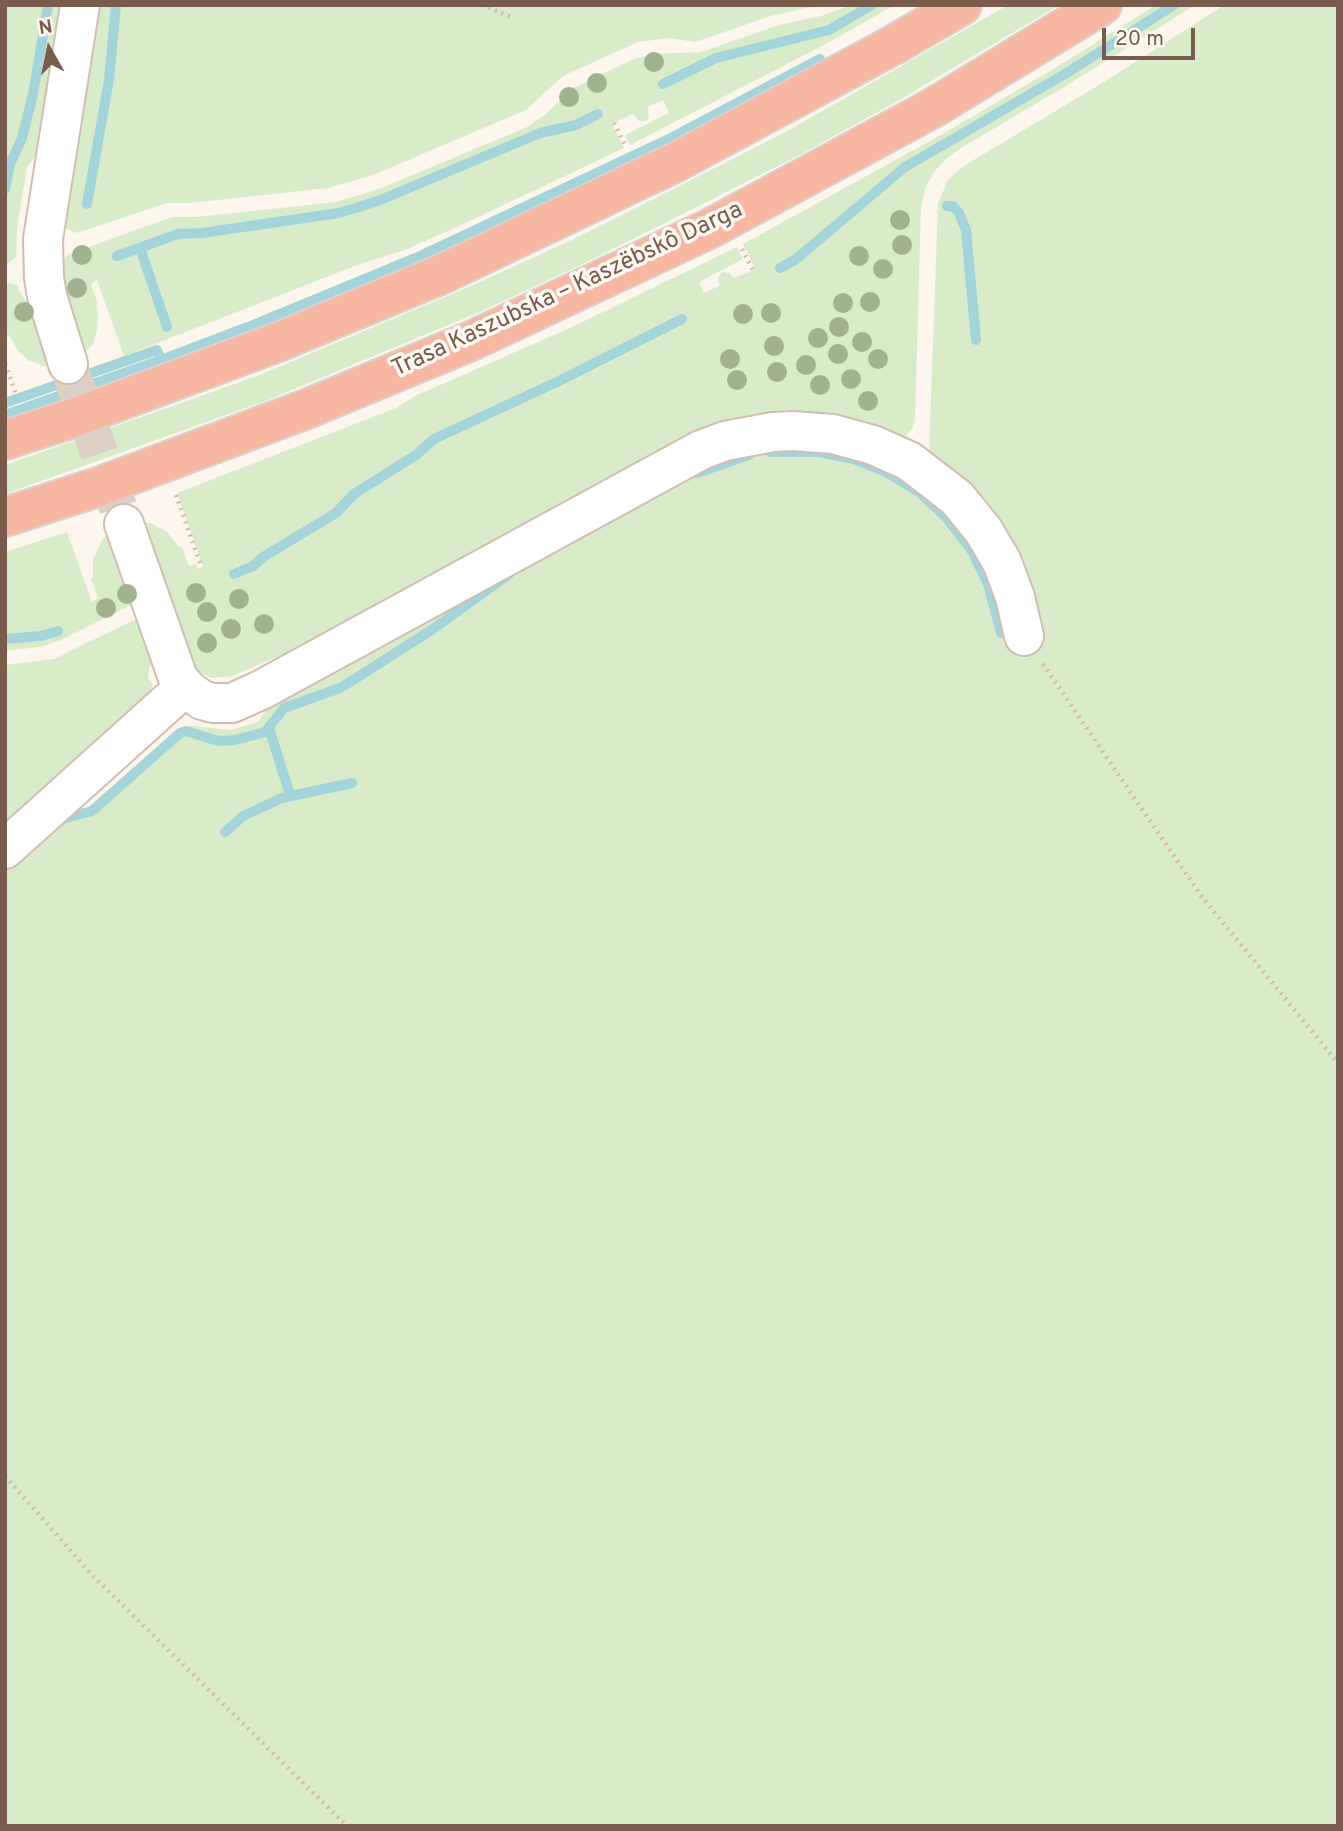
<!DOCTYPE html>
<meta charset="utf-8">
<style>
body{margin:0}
#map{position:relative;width:1343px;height:1831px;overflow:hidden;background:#fdf6ec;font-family:Overpass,sans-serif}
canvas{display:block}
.frame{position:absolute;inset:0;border:7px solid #7a5c4d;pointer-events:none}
.north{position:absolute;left:14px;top:14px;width:70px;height:70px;-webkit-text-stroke:5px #fffaf3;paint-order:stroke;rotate:351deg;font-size:19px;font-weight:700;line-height:28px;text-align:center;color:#7a5c4d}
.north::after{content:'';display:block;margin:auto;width:24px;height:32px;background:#7a5c4d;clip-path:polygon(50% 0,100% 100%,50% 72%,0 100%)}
.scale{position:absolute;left:1102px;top:28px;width:93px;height:32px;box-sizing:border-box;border:4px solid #7a5c4d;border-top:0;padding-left:9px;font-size:21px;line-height:24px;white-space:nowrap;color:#7a5c4d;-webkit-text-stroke:5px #fffaf3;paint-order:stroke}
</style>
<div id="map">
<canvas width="1343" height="1831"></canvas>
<div class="frame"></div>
<div class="north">N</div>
<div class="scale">20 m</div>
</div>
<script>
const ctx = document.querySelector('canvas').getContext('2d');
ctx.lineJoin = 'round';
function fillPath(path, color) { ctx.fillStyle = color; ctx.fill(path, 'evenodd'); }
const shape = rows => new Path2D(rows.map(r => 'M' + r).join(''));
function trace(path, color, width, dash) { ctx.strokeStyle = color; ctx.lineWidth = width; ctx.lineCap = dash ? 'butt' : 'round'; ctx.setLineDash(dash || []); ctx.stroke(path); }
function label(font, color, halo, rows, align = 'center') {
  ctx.font = font + ' Overpass,sans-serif'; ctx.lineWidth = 7; ctx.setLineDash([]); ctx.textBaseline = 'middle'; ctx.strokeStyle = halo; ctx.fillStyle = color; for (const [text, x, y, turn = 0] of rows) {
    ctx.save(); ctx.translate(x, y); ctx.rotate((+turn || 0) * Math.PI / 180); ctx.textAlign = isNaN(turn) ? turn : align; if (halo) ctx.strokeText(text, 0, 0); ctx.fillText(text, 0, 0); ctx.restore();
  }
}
const green = shape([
 [5,5,65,5,46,142,27,167,17,228,16,257,5,266],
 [93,5,820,5,771,16,695,42,670,38,638,42,563,76,526,110,373,175,328,188,190,203,167,203,77,233,63,227],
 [851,5,895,5,822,46,630,145,625,135,669,113,663,100,648,107,649,117,646,121,639,121,633,114,612,124,624,148,459,226,405,250,360,264,124,356,97,280,91,284,98,304,96,305,98,315,97,331,93,344,79,358,60,263,69,254,172,217,196,217,336,202,379,189,527,127,547,113,573,88,634,59,653,54,701,52,779,25,821,16],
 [1008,5,1059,5,896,102,794,158,587,262,482,311,268,400,5,494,5,465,257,376,471,286,576,238,782,134],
 [1156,5,1195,5,1061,89,961,148,946,159,933,173,925,190,921,207,915,420,912,429,903,438,797,418,352,625,232,676,212,678,204,675,193,664,136,522,150,523,166,531,180,548,182,547,189,566,196,564,198,569,203,567,177,493,396,408,415,396,570,328,737,247,743,259,699,282,704,293,719,286,718,277,722,272,729,273,734,278,751,271,755,268,743,244,939,136,1050,71],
 [1224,5,1338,5,1338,1826,5,1826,5,864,60,815,90,807,181,728,194,726,230,730,258,722,277,695,700,467,758,450,821,448,889,469,953,517,989,571,1008,638,1023,658,1035,653,1036,634,929,453,938,203,948,180,962,167,1109,79],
 [9,283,18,285,19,291,31,308,55,366,43,366,28,360,18,351,9,335,7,335,5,284],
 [112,530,133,604,59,641,39,647,5,651,5,552,67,532,92,602,98,598,91,579,93,578,93,559,102,540],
 [136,619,143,621,153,646,148,677,153,686,152,691,5,833,5,665,54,659]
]);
const stream = shape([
 [663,84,716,58,829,30,872,5],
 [5,189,10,164,22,138,33,94,48,5],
 [87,204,109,80,116,5],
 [947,206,953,206,959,213,966,230,976,340],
 [140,248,167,327],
 [117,256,178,234,202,233,339,213,378,201,540,133,576,125,598,114],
 [780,268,795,260,905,167,1065,74,1174,5],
 [5,403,157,350,161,360],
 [5,415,161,360,248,327,420,256,671,138,820,59],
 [770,452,819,452,854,459,886,472,919,492,945,516,972,551,988,584,1001,633],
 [697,473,749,455],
 [234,574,253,566,263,557,336,513,354,494,416,455,434,439,559,381,682,319],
 [5,639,41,636,58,631],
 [269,728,290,795],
 [58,822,62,819,92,811,180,733,186,731,218,741,235,740,265,732,284,708,340,688,350,682,433,629,508,575],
 [225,832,243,816,282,798,352,783]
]);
const minorTunnel = shape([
 [68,364,124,524]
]);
const path = shape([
 [482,5,513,18],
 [614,123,626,147],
 [742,249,753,270],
 [5,364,16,394],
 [176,495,200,563],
 [1043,664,1202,897,1338,1063],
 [5,1476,92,1575,347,1826]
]);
const minor = shape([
 [68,364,47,296,44,278,43,239,80,5],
 [124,524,178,678,188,690,202,700,213,703,232,703,261,690,701,450,725,441,773,432,793,431,833,434,873,445,909,461,957,498,983,530,1002,562,1015,597,1024,636],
 [5,849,185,687]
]);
const highway = shape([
 [5,440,76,417,278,342,442,274,676,162,897,43,962,5],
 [5,517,101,486,304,410,471,341,709,229,933,108,1102,5]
]);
const trees = [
 [654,62],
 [597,83],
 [569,97],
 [900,220],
 [902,245],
 [82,255],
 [859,256],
 [883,269],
 [77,288],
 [870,302],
 [843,303],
 [24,312],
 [771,313],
 [743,314],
 [839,327],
 [818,338],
 [862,342],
 [774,346],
 [838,354],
 [730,359],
 [878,359],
 [806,365],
 [777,372],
 [851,379],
 [737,380],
 [820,385],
 [868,401],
 [196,593],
 [127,594],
 [239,599],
 [106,608],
 [207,612],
 [264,624],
 [231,629],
 [207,643]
];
const streetNames = [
 ["Trasa Kaszubska – Kaszëbskô Darga",568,291,-25]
];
fillPath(green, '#d8ecc9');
trace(stream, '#a5d3da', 10);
trace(minorTunnel, '#dcd0c4', 38, [38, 19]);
trace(minor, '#d1beb0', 42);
trace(highway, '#dad1cd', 42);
trace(path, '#d9b8a5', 4.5, [2, 5]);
trace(minor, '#fff', 38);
trace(highway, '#f7b7a3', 38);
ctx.fillStyle = '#a0b28e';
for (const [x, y] of trees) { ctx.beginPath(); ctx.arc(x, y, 10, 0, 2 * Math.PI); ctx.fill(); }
label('24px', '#7a5c4d', '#fffaf3', streetNames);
</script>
